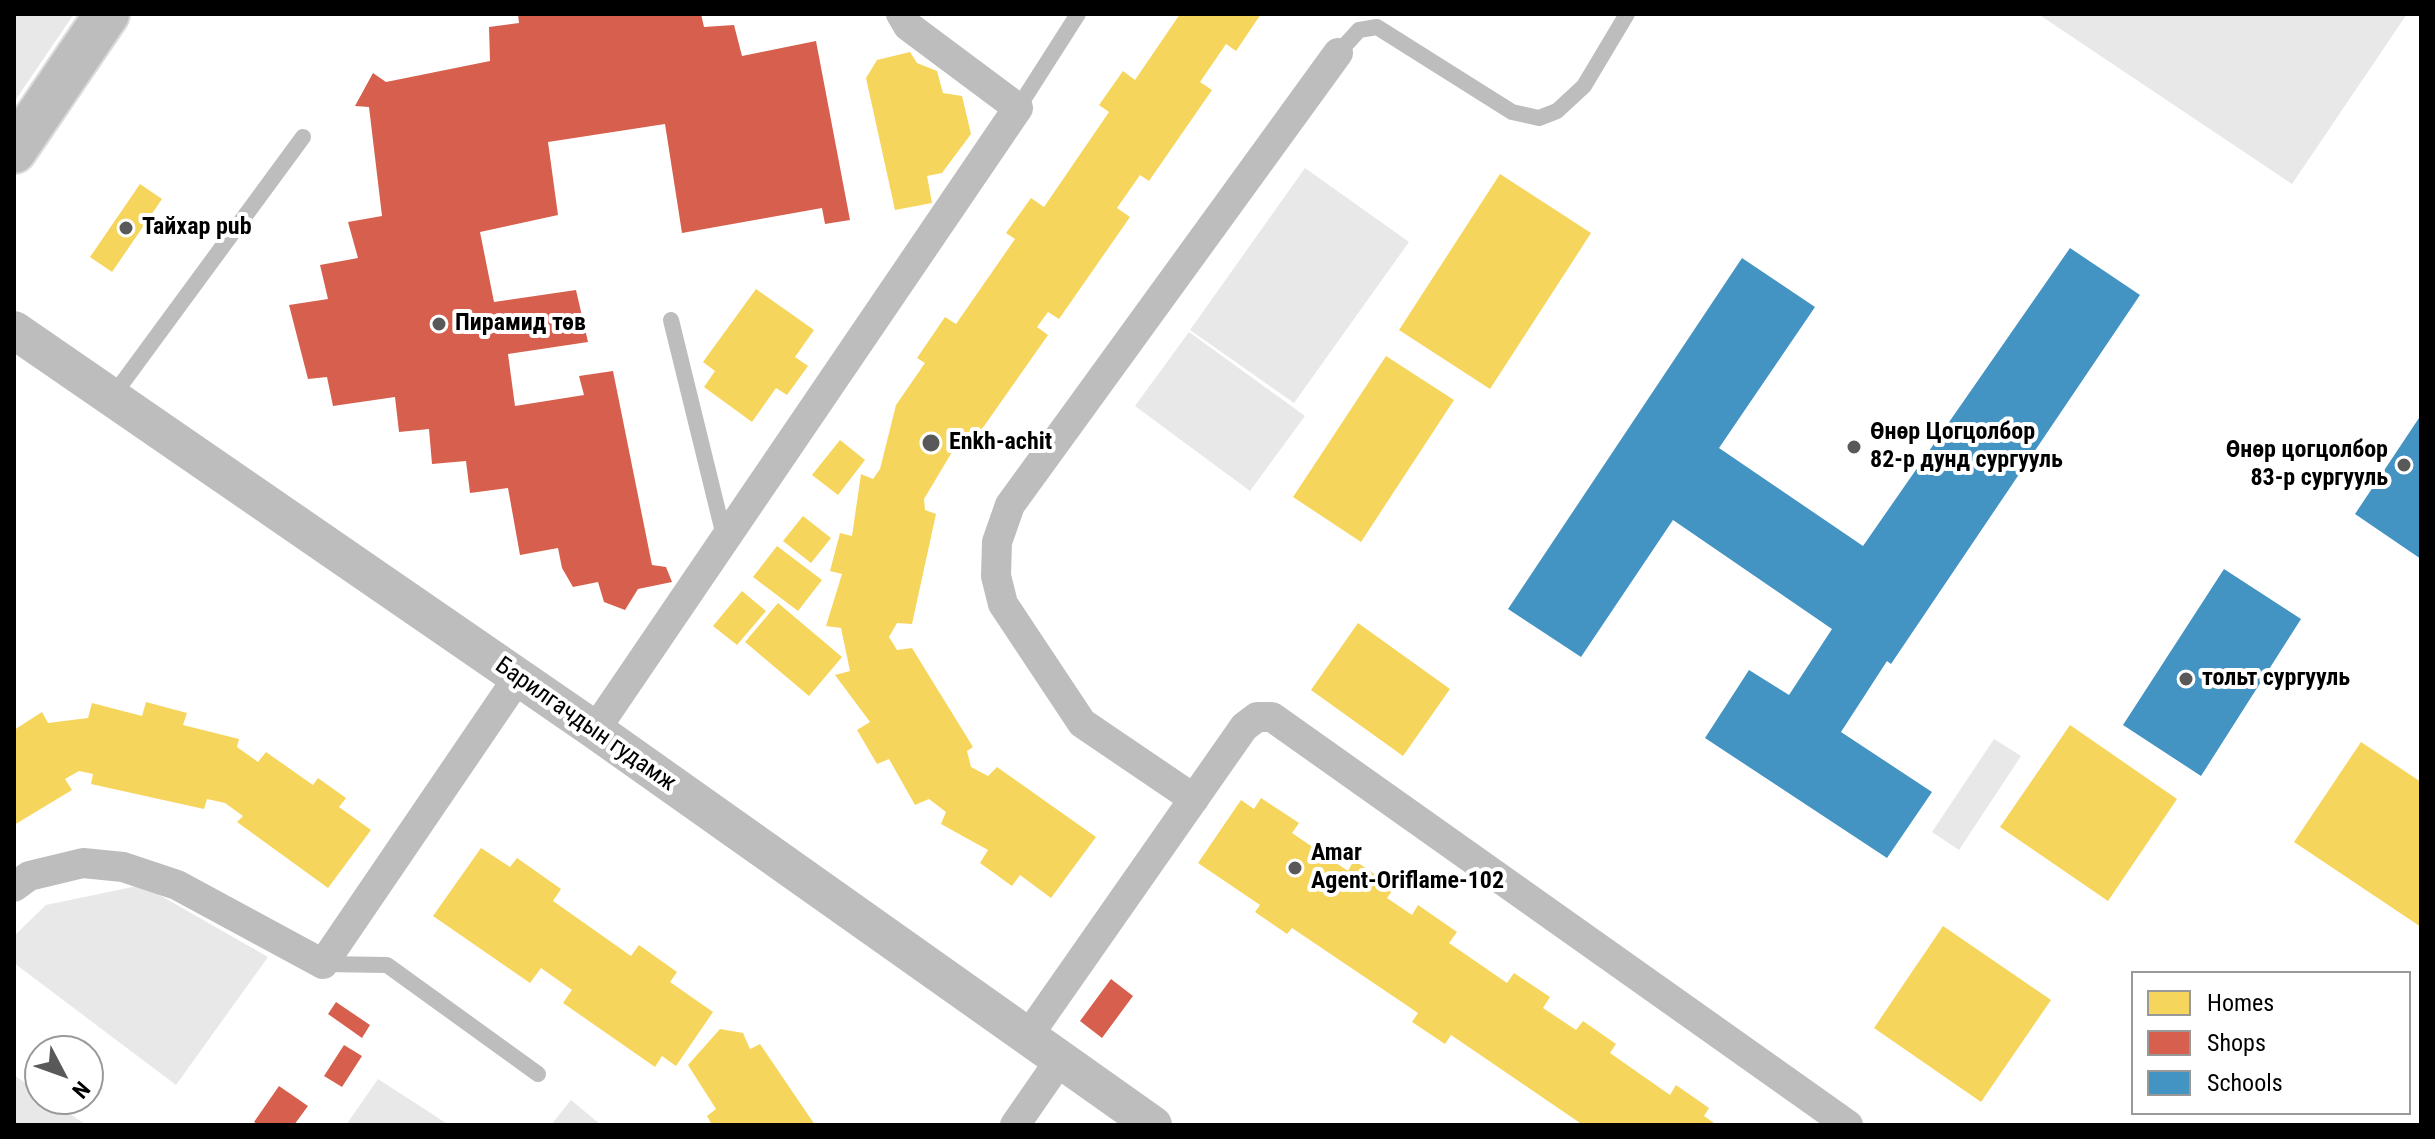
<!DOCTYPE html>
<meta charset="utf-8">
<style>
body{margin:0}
#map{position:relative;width:2435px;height:1139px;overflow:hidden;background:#fff;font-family:"Roboto Condensed",sans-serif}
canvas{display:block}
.frame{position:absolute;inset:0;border:16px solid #000;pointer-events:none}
.legend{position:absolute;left:2131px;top:971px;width:280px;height:144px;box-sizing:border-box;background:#fff;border:2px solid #999;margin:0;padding:10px 14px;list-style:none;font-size:24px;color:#000}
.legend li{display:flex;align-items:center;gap:16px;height:40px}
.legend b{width:40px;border:2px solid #999}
.north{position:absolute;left:24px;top:1035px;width:80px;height:80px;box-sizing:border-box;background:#fff;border:2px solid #999;border-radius:50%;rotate:131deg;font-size:22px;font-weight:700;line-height:32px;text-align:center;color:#000}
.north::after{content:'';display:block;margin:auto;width:28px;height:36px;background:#595959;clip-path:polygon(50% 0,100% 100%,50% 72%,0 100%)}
</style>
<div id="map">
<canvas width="2435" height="1139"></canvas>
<div class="frame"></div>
<ul class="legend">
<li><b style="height:22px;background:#f6d55c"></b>Homes</li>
<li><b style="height:22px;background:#d6604d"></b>Shops</li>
<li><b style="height:22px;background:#4393c3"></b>Schools</li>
</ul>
<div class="north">N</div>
</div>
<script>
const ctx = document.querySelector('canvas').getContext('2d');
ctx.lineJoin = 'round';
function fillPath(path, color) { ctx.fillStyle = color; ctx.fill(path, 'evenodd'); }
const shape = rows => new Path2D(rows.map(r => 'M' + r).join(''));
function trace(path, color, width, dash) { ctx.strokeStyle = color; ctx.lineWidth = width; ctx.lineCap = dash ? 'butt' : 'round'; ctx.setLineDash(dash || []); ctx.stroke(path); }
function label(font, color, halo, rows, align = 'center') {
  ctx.font = font + ' "Roboto Condensed",sans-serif'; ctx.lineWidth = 8; ctx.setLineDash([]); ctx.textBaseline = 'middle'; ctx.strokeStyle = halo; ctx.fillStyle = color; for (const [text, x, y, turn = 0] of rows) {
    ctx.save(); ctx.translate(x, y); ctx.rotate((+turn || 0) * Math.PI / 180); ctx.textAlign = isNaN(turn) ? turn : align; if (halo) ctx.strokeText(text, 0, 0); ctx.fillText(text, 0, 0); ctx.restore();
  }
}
const green = shape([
 [14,14,74,14,14,102],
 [2038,14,2407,14,2292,184],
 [1305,168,1409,242,1294,403,1190,330],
 [1189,332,1305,416,1250,491,1135,406],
 [1994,739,2021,756,1959,850,1932,832],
 [142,885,268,957,176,1085,14,963,14,936,46,905],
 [14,1075,40,1093,40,1099,49,1099,86,1125,14,1125],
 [378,1079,449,1125,346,1125],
 [571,1100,601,1125,551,1125]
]);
const homes = shape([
 [1180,14,1261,14,1236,51,1226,44,1200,82,1212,90,1149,181,1140,175,1117,208,1130,217,1059,319,1048,312,1037,327,1048,335,975,439,964,432,924,499,925,510,936,514,912,624,897,623,889,637,897,650,912,648,973,747,967,751,971,767,988,776,997,767,1096,837,1051,898,1020,875,1012,886,980,863,988,850,941,824,946,812,929,799,915,805,889,759,877,764,857,730,870,722,835,675,850,671,841,628,826,626,842,574,830,571,840,533,852,536,861,474,873,479,880,469,896,405,925,363,917,358,945,317,956,324,1015,239,1006,233,1031,198,1044,207,1109,112,1099,105,1123,71,1135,80],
 [910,52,917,63,937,71,943,93,962,96,971,134,942,173,927,176,932,203,895,210,866,78,877,60],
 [1500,174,1591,233,1490,389,1399,330],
 [140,184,162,199,112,272,90,257],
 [756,289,814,330,795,357,808,366,787,395,776,388,752,422,704,387,715,371,703,362],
 [1386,356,1454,400,1361,542,1293,497],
 [840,440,865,460,838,495,812,475],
 [803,516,831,538,811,563,783,541],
 [777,546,822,580,798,611,753,577],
 [742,591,766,611,737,645,713,626],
 [778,603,842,657,809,696,745,642],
 [1358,623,1450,689,1403,756,1311,690],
 [146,702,187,713,183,725,239,739,237,747,258,762,266,752,313,785,318,778,346,798,339,807,371,830,328,888,237,822,243,816,225,803,207,799,204,809,91,784,93,774,79,771,65,779,72,790,14,825,14,730,42,712,48,723,88,718,92,703,142,716],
 [2070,725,2177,799,2108,901,2000,827],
 [2361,742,2421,782,2421,927,2294,842],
 [1261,798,1299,823,1292,833,1348,871,1354,860,1394,888,1387,898,1412,915,1418,905,1457,932,1449,943,1507,983,1514,973,1550,997,1543,1008,1576,1030,1583,1021,1616,1044,1610,1053,1670,1095,1676,1085,1709,1108,1704,1116,1717,1125,1583,1125,1451,1035,1445,1044,1412,1022,1418,1013,1292,928,1287,934,1255,912,1260,905,1198,863,1241,800,1254,809],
 [481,848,510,867,517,858,561,889,553,901,631,956,639,945,677,972,670,982,713,1012,676,1066,662,1056,655,1067,563,1003,572,990,541,968,530,983,433,916],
 [1943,926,2051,1000,1981,1102,1874,1028],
 [720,1029,743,1033,750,1049,760,1044,815,1125,712,1125,707,1116,716,1109,688,1065]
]);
const shops = shape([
 [518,14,701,14,704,27,734,25,742,56,816,41,850,220,825,224,822,208,682,233,665,124,548,142,558,215,480,232,494,302,576,290,588,342,508,354,515,406,584,395,579,376,613,371,652,565,666,567,672,582,638,589,625,610,604,602,598,582,573,587,562,568,558,548,520,555,508,488,470,493,466,461,432,464,429,429,399,432,395,397,333,406,327,377,308,379,289,305,328,299,320,265,358,258,348,222,382,216,369,107,355,106,373,73,386,82,490,61,489,27,519,23],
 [1111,979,1133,996,1102,1038,1080,1021],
 [336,1002,370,1025,362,1038,328,1014],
 [344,1045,362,1056,342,1087,324,1076],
 [279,1086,308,1106,294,1125,259,1125,254,1122]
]);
const schools = shape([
 [2070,248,2140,295,1891,664,1887,661,1841,732,1932,792,1887,858,1705,738,1749,670,1789,695,1832,629,1673,520,1581,657,1508,609,1742,258,1815,307,1719,448,1863,546],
 [2421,415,2421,559,2355,514],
 [2224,569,2301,619,2201,776,2123,725]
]);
const service = shape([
 [1338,53,1359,30,1377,27,1512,112,1539,118,1557,111,1584,86,1627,14],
 [1018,108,1078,14],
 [671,320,725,540],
 [112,397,303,137],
 [323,964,387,965,538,1074]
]);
const minor = shape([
 [595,730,1018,108,908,26,901,14],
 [1194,799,1082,723,1003,604,996,576,997,542,1010,505,1338,53],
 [14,887,29,876,83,863,123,867,177,885,323,964,517,679],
 [1028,1036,1244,727,1257,717,1272,717,1848,1125],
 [1015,1125,1060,1060]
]);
const tertiary = shape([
 [14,330,595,730,1153,1125]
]);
const trunk = shape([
 [14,151,107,14]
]);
const markers = [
 [126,228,8,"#595959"],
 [439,324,8,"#595959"],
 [931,443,10,"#595959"],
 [1854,447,8,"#595959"],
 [2404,465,8,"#595959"],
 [2186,679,8,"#595959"],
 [1295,868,8,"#595959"]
];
const poiNames = [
 ["Тайхар pub",142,228],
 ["Пирамид төв",455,324],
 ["Өнөр Цогцолбор",1870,433],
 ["82-р дунд сургууль",1870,461],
 ["Enkh-achit",949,443],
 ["Өнөр цогцолбор",2388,451,"right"],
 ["83-р сургууль",2388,479,"right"],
 ["тольт сургууль",2202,679],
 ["Amar",1311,854],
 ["Agent-Oriflame-102",1311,882]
];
const streetNames = [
 ["Барилгачдын гудамж",585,725,35]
];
fillPath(green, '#e8e8e8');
fillPath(homes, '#f6d55c');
fillPath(shops, '#d6604d');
fillPath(schools, '#4393c3');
trace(trunk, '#dbdbdb', 48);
trace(service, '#bdbdbd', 16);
trace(minor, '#bdbdbd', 30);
trace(tertiary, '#bdbdbd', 38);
trace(trunk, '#bdbdbd', 44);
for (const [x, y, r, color] of markers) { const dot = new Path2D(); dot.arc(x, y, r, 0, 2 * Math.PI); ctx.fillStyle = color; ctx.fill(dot); trace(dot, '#fff', 3); }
label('bold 24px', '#000', '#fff', poiNames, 'left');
label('24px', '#000', '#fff', streetNames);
</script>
